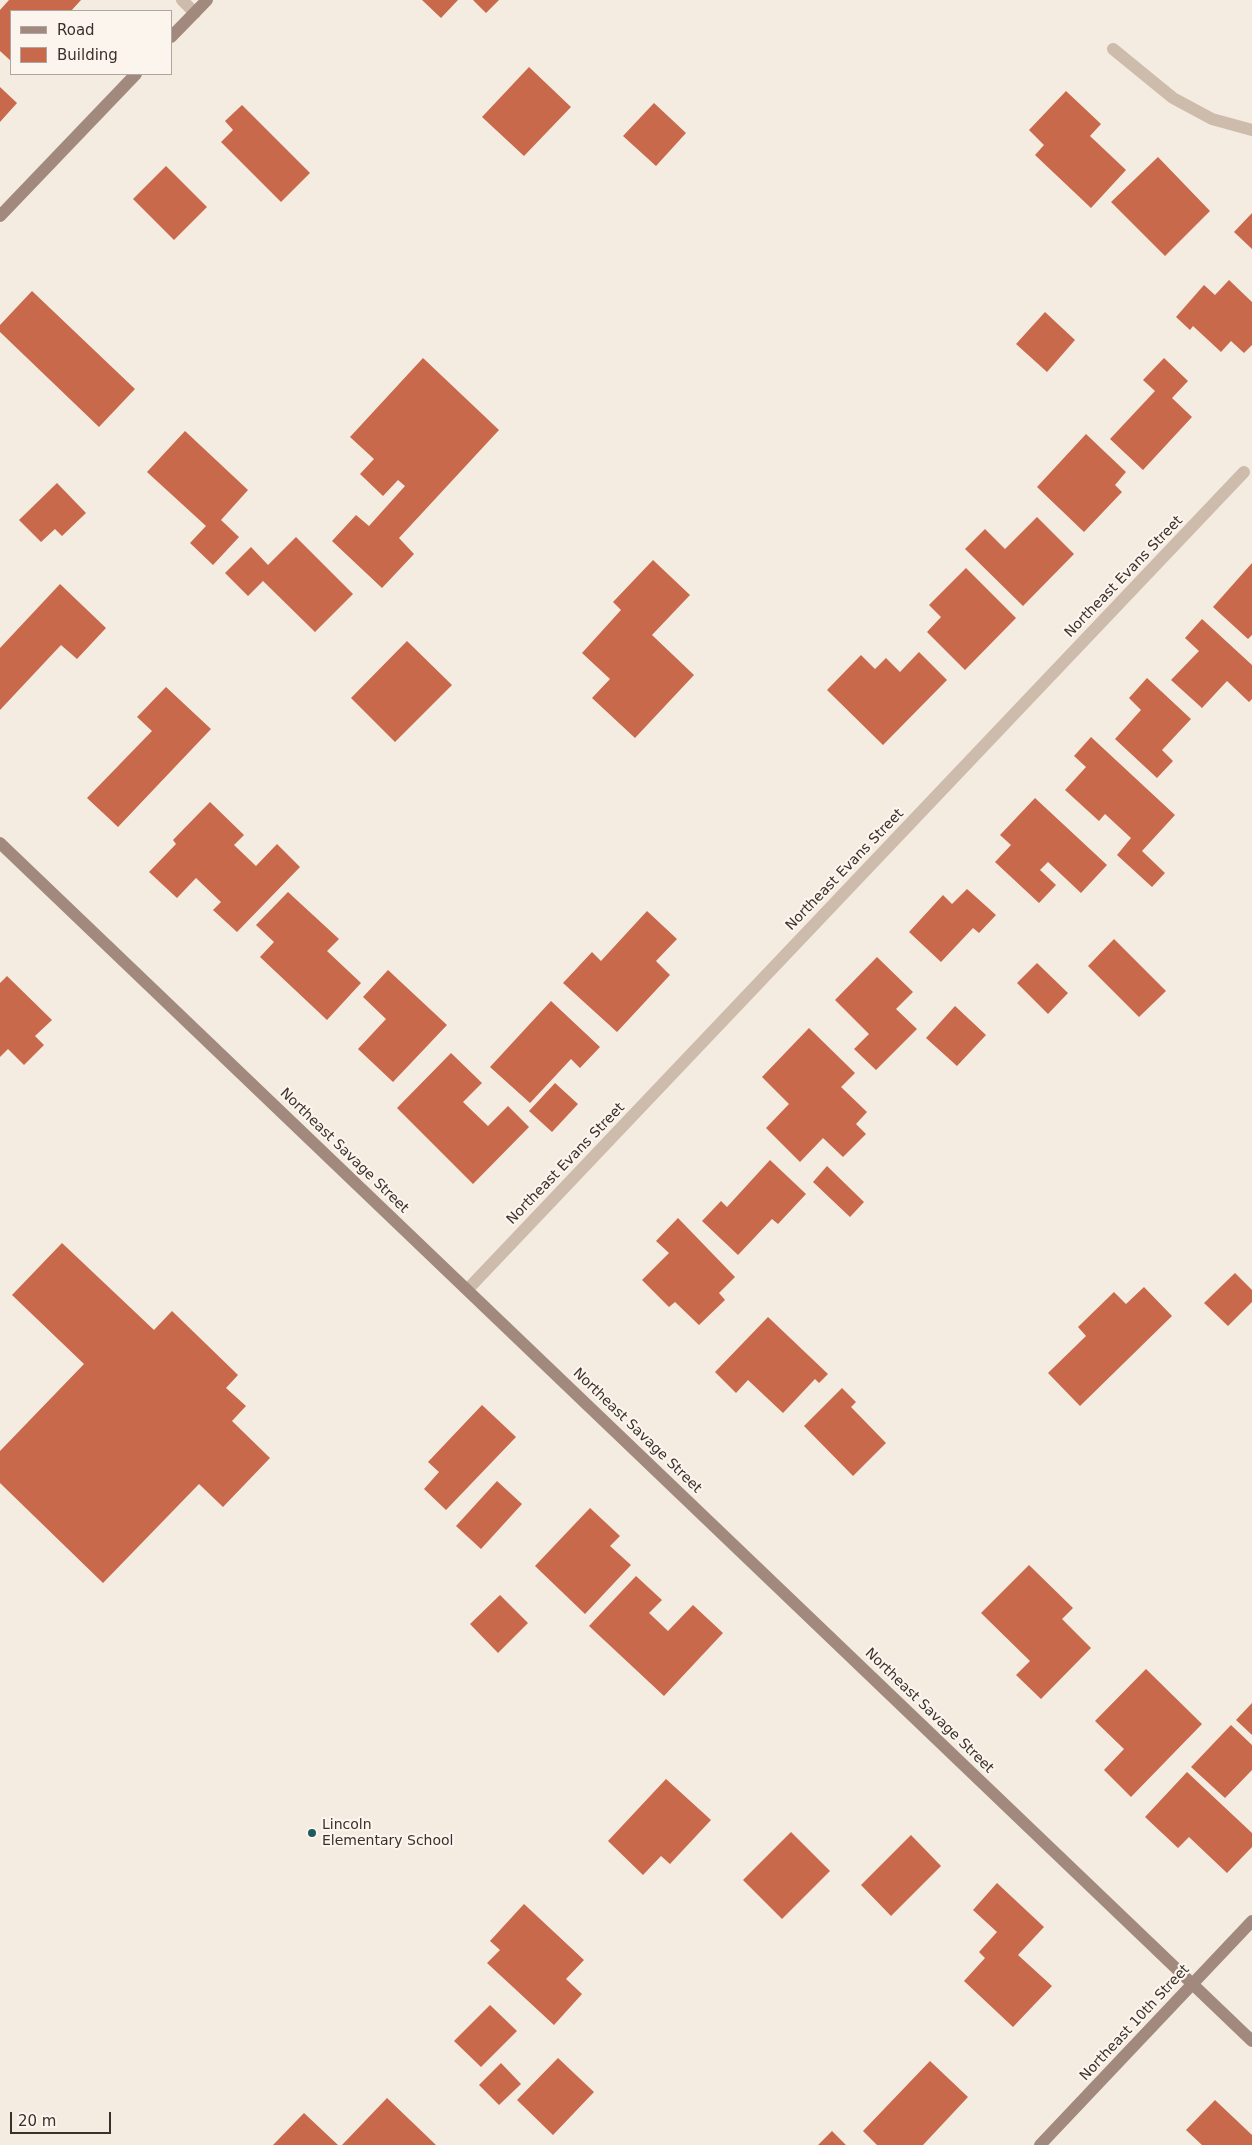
<!DOCTYPE html>
<style>
body{margin:0}
#map{position:relative;width:1252px;height:2145px;overflow:hidden;background:#f4ebe1;font-family:"DejaVu Sans",sans-serif}
canvas{display:block}
.legend{position:absolute;left:10px;top:10px;width:162px;height:65px;box-sizing:border-box;background:#fbf5ee;border:1px solid #aea6a0;margin:0;padding:6px 9px;list-style:none;font-size:15px;color:#3b302b}
.legend li{display:flex;align-items:center;gap:10px;height:25px}
.legend b{width:25px;border:1px solid #aea6a0}
.scale{position:absolute;left:10px;top:2112px;width:101px;height:22px;box-sizing:border-box;border:2px solid #3b302b;border-top:0;padding-left:6px;font-size:15px;line-height:18px;white-space:nowrap;color:#3b302b;-webkit-text-stroke:4px #fbf5ee;paint-order:stroke}
</style>
<div id="map">
<canvas width="1252" height="2145"></canvas>
<ul class="legend">
<li><b style="height:6px;background:#a18a7d"></b>Road</li>
<li><b style="height:14px;background:#c8694b"></b>Building</li>
</ul>
<div class="scale">20 m</div>
</div>
<script>
const ctx = document.querySelector('canvas').getContext('2d');
ctx.lineJoin = 'round';
function fillPath(path, color) { ctx.fillStyle = color; ctx.fill(path, 'evenodd'); }
const shape = rows => new Path2D(rows.map(r => 'M' + r).join(''));
function trace(path, color, width, dash) { ctx.strokeStyle = color; ctx.lineWidth = width; ctx.lineCap = dash ? 'butt' : 'round'; ctx.setLineDash(dash || []); ctx.stroke(path); }
function label(font, color, halo, rows, align = 'center') {
  ctx.font = font + ' "DejaVu Sans",sans-serif'; ctx.lineWidth = 4.5; ctx.setLineDash([]); ctx.textBaseline = 'middle'; ctx.strokeStyle = halo; ctx.fillStyle = color; for (const [text, x, y, turn = 0] of rows) {
    ctx.save(); ctx.translate(x, y); ctx.rotate((+turn || 0) * Math.PI / 180); ctx.textAlign = isNaN(turn) ? turn : align; if (halo) ctx.strokeText(text, 0, 0); ctx.fillText(text, 0, 0); ctx.restore();
  }
}
const building = shape([
 [9,0,81,0,71,11,11,11,11,61,0,51,0,10],
 [422,0,458,0,441,18],
 [473,0,499,0,486,13],
 [529,67,571,107,524,156,482,117],
 [0,87,17,103,0,122],
 [1066,91,1101,124,1090,136,1126,170,1091,208,1035,155,1044,145,1029,130],
 [654,103,686,133,656,166,623,136],
 [242,105,310,173,281,202,221,142,233,130,225,121],
 [1158,157,1210,211,1165,256,1111,202],
 [166,166,207,207,174,240,133,199],
 [1252,213,1252,249,1234,232],
 [1229,280,1252,302,1252,345,1244,353,1231,341,1221,352,1193,326,1190,330,1176,317,1204,285,1215,295],
 [32,291,135,389,99,427,0,332,0,325],
 [1045,312,1075,340,1047,372,1016,344],
 [423,358,499,430,399,538,414,554,382,588,332,541,356,515,369,526,405,486,398,480,383,496,360,474,374,459,350,437],
 [1164,358,1188,381,1172,398,1192,417,1143,470,1110,439,1155,391,1143,380],
 [185,431,248,490,221,520,239,537,213,565,190,543,206,526,147,472],
 [1086,434,1126,472,1115,485,1122,492,1084,532,1037,487],
 [57,483,86,513,62,536,55,529,41,542,19,520],
 [1037,517,1074,554,1023,606,965,549,985,529,1005,549],
 [296,537,353,594,315,632,263,581,248,596,225,573,251,547,268,565],
 [653,560,690,595,652,635,694,675,635,738,592,698,610,679,582,653,621,610,613,602],
 [1252,563,1252,635,1248,639,1213,607],
 [966,568,1016,618,965,670,927,632,941,617,929,605],
 [60,584,106,628,77,659,61,645,0,710,0,648],
 [1202,619,1252,665,1252,699,1249,702,1227,681,1202,708,1171,680,1199,651,1185,638],
 [407,641,452,685,395,742,351,698],
 [919,652,947,680,883,745,827,690,861,655,875,669,886,658,900,672],
 [1147,678,1191,719,1162,750,1173,761,1157,778,1115,739,1141,710,1129,698],
 [166,687,211,729,118,827,87,798,152,731,137,717],
 [1091,737,1175,815,1142,851,1165,873,1152,887,1117,855,1131,838,1105,814,1099,821,1065,790,1086,767,1074,756],
 [1035,798,1107,865,1081,893,1048,862,1040,870,1056,885,1039,903,995,862,1011,845,1000,835],
 [210,802,244,835,234,845,256,866,277,844,300,867,237,932,213,910,221,902,196,878,177,898,149,872,176,844,173,840],
 [967,889,996,915,979,933,973,928,941,962,909,932,943,895,952,904],
 [288,892,339,939,327,951,361,983,327,1020,260,957,274,942,256,925],
 [647,911,677,939,656,961,670,975,617,1032,563,983,592,952,601,961],
 [1114,939,1166,991,1139,1017,1088,966],
 [877,957,913,992,896,1009,917,1029,876,1070,854,1049,869,1034,835,1000],
 [1037,963,1068,993,1048,1014,1017,983],
 [388,970,447,1025,393,1082,358,1049,386,1019,363,997],
 [7,976,52,1020,35,1036,44,1045,24,1065,8,1049,0,1057,0,983],
 [551,1001,600,1047,580,1068,571,1059,530,1103,490,1067],
 [955,1006,986,1035,957,1066,926,1038],
 [809,1028,855,1073,841,1087,867,1112,856,1124,866,1134,843,1157,823,1138,800,1162,766,1128,789,1104,762,1077],
 [451,1053,482,1083,463,1102,488,1126,508,1106,529,1127,473,1184,397,1108],
 [555,1083,578,1104,552,1132,529,1111],
 [770,1160,806,1194,778,1224,772,1219,738,1255,702,1221,721,1201,727,1207],
 [827,1166,864,1202,850,1217,813,1182],
 [678,1218,735,1277,719,1293,725,1300,699,1325,675,1302,669,1307,642,1280,669,1253,656,1241],
 [62,1243,154,1330,172,1311,238,1375,226,1388,246,1406,232,1421,270,1458,223,1507,199,1484,103,1583,0,1483,0,1451,84,1364,12,1295],
 [1235,1273,1252,1290,1252,1302,1228,1326,1204,1303],
 [1144,1287,1172,1316,1080,1406,1048,1373,1086,1336,1078,1327,1114,1292,1126,1304],
 [768,1317,828,1374,819,1383,815,1379,783,1413,748,1380,736,1393,715,1372],
 [842,1388,856,1402,851,1407,886,1443,853,1476,804,1426],
 [482,1405,516,1437,446,1510,424,1489,439,1472,428,1462],
 [497,1481,522,1504,481,1549,456,1526],
 [590,1508,620,1536,610,1546,631,1565,585,1614,535,1566],
 [1029,1565,1073,1608,1062,1619,1091,1648,1041,1699,1016,1675,1030,1661,981,1613],
 [636,1576,662,1600,649,1613,668,1631,693,1605,723,1633,664,1696,589,1626],
 [500,1595,528,1623,498,1653,470,1624],
 [1146,1669,1202,1724,1131,1797,1104,1770,1124,1749,1095,1721],
 [1252,1703,1252,1735,1236,1720],
 [1231,1725,1252,1745,1252,1770,1225,1798,1191,1767],
 [1187,1772,1252,1833,1252,1847,1227,1873,1189,1837,1178,1848,1145,1817],
 [666,1779,711,1820,670,1864,661,1856,643,1875,608,1841],
 [791,1832,830,1871,782,1919,743,1880],
 [911,1835,941,1866,891,1916,861,1885],
 [997,1883,1044,1927,1018,1955,1052,1986,1013,2027,964,1981,985,1958,979,1952,997,1932,973,1910],
 [524,1904,584,1960,566,1979,582,1994,554,2025,487,1963,500,1950,490,1941],
 [490,2005,517,2031,481,2067,454,2041],
 [558,2058,594,2092,553,2135,517,2100],
 [930,2061,968,2097,923,2145,877,2145,863,2131],
 [501,2063,521,2084,499,2105,479,2085],
 [387,2098,436,2145,342,2145],
 [1215,2100,1252,2135,1252,2145,1202,2145,1186,2130],
 [304,2113,338,2145,273,2145],
 [832,2131,846,2145,818,2145]
]);
const street = shape([
 [182,0,195,13],
 [1113,49,1173,98,1212,119,1252,130],
 [468,1289,1244,472]
]);
const secondary = shape([
 [171,37,207,0],
 [0,216,136,74],
 [0,843,1252,2041],
 [1040,2145,1252,1921]
]);
const markers = [
 [312,1833,5,"#1f5a5e"]
];
const streetNames = [
 ["Northeast Evans Street",1124,577,-46],
 ["Northeast Evans Street",845,870,-46],
 ["Northeast Savage Street",344,1151,44],
 ["Northeast Evans Street",566,1164,-46],
 ["Northeast Savage Street",637,1431,44],
 ["Northeast Savage Street",929,1711,44],
 ["Northeast 10th Street",1135,2023,-47]
];
const poiNames = [
 ["Lincoln",322,1825],
 ["Elementary School",322,1841]
];
fillPath(building, '#c8694b');
trace(street, '#cdbbac', 12);
trace(secondary, '#a18a7d', 12);
for (const [x, y, r, color] of markers) { const dot = new Path2D(); dot.arc(x, y, r, 0, 2 * Math.PI); ctx.fillStyle = color; ctx.fill(dot); trace(dot, '#fbf5ee', 2); }
label('14px', '#3b302b', '#fbf5ee', streetNames);
label('14px', '#3b302b', '#fbf5ee', poiNames, 'left');
</script>
